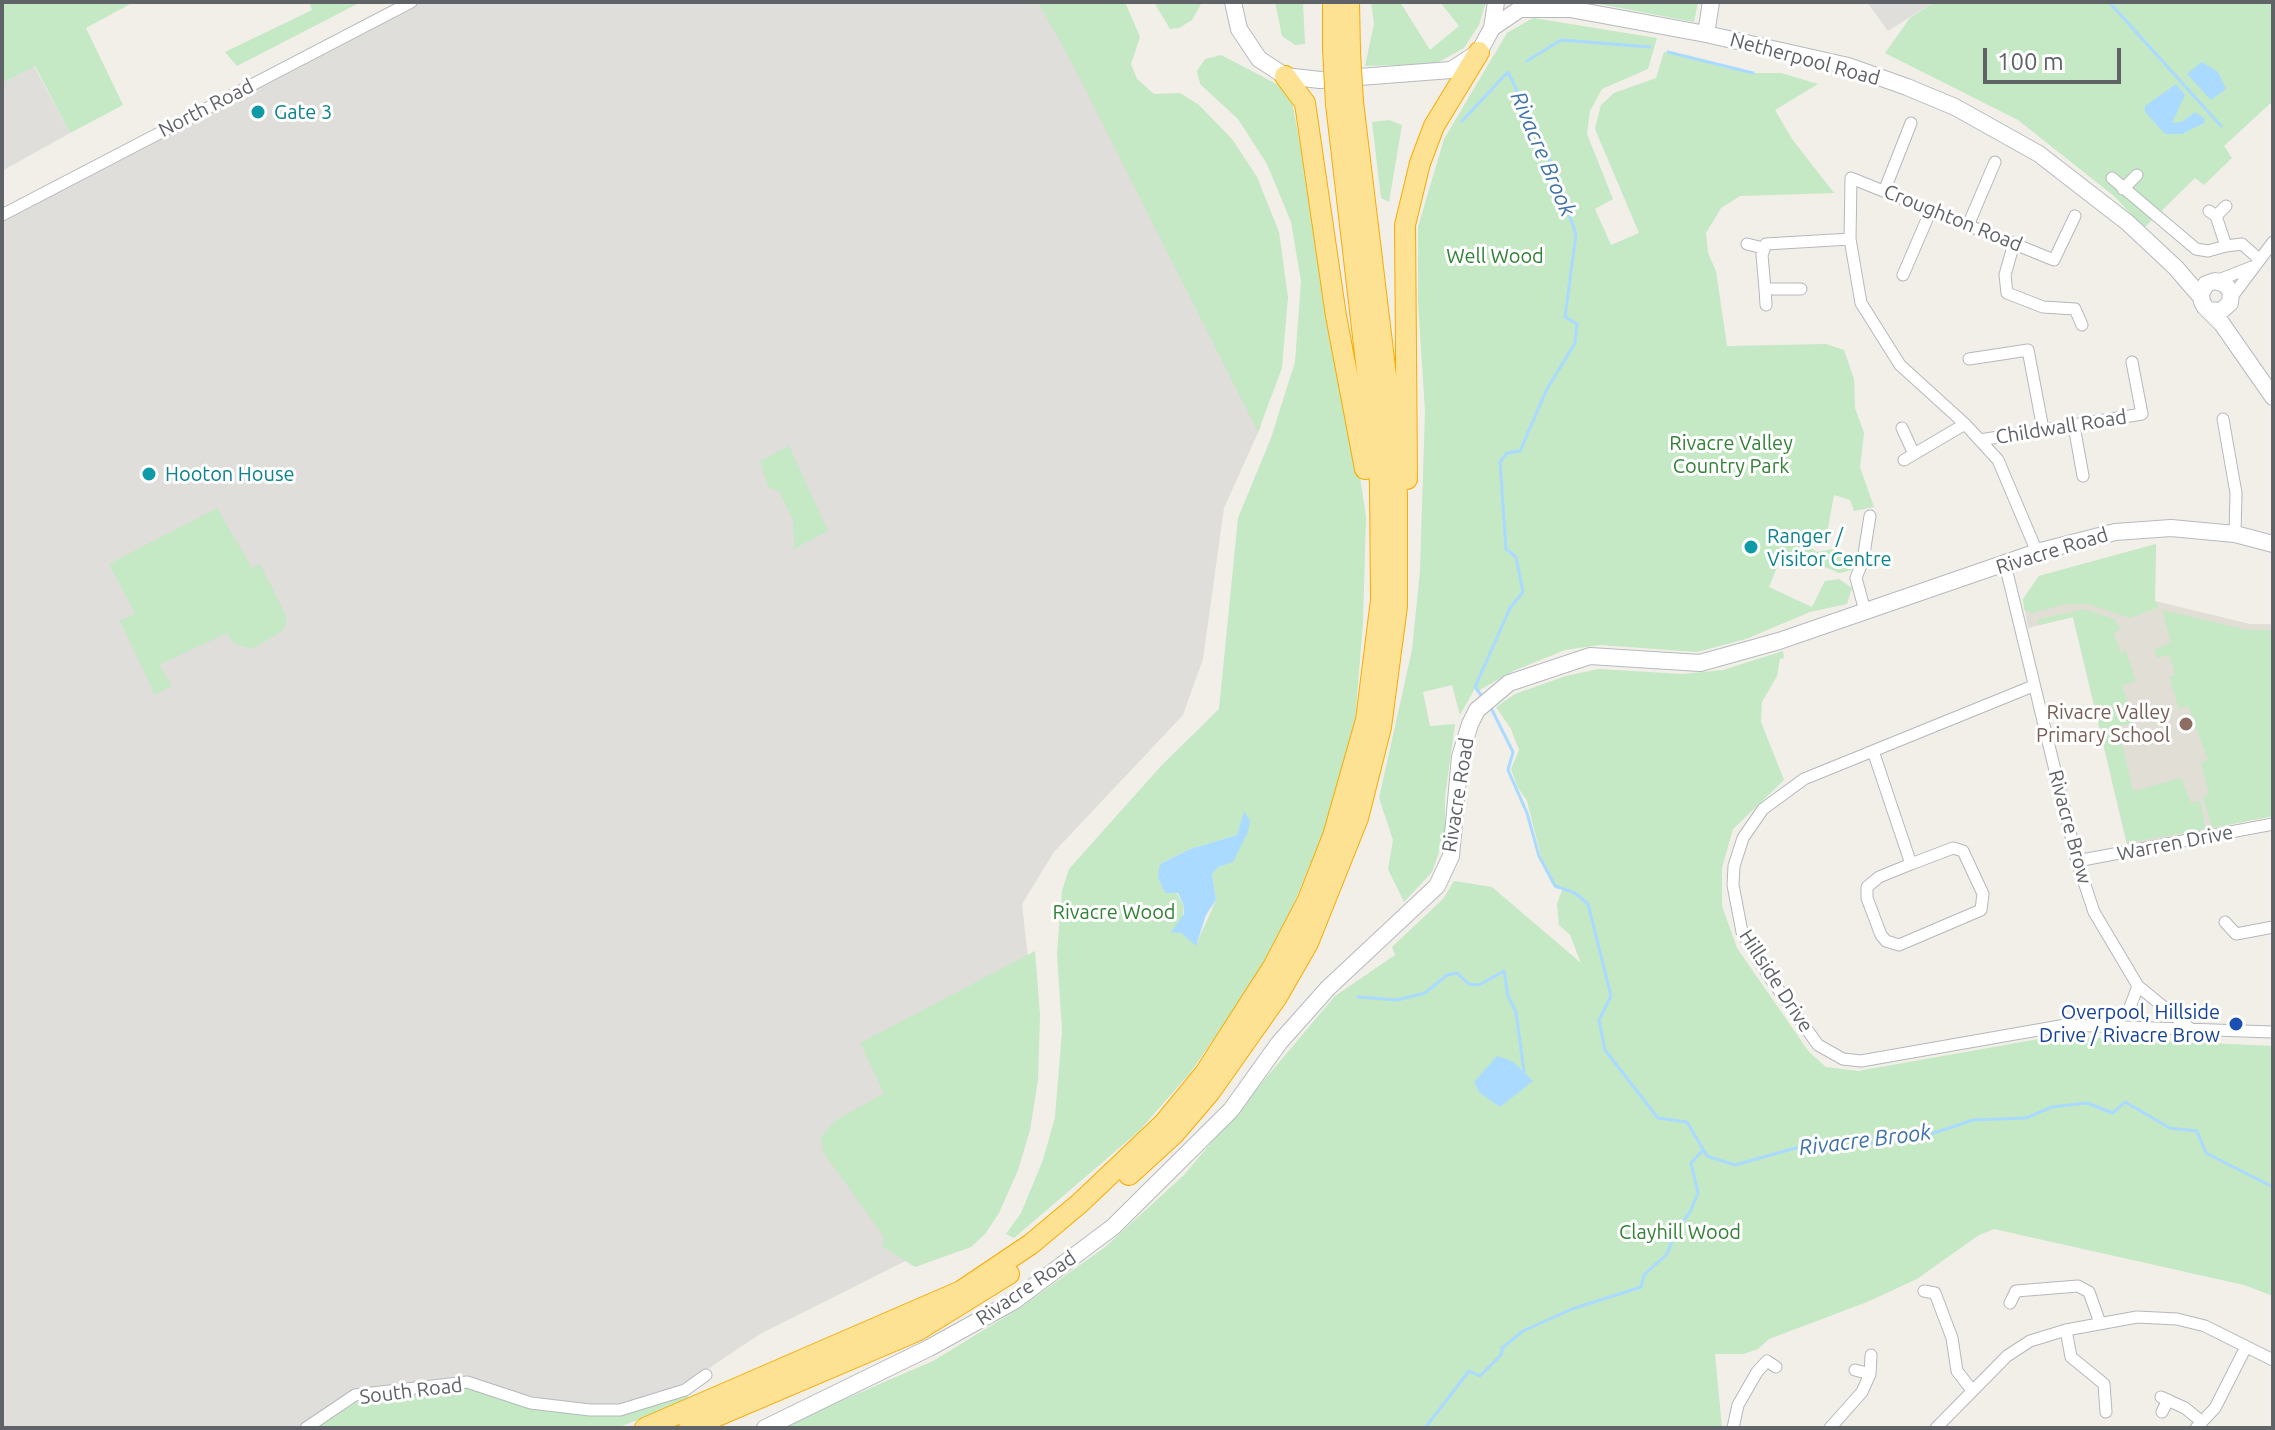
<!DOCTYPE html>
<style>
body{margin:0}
#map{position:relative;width:2275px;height:1430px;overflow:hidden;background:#f1efe8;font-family:Ubuntu,sans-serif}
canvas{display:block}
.frame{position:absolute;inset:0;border:4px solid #5f6368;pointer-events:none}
.scale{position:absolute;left:1983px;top:48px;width:138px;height:36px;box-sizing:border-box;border:4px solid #5f6368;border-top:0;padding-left:10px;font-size:24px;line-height:28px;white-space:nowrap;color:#5f6368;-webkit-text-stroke:6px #fff;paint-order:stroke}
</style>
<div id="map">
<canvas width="2275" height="1430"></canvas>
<div class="frame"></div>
<div class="scale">100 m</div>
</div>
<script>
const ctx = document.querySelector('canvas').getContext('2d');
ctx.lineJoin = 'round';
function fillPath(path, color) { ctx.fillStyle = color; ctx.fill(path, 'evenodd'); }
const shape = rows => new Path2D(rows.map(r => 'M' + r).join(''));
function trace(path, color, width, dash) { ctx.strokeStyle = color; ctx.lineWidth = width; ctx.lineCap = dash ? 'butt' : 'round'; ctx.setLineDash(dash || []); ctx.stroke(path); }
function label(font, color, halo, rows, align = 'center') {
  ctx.font = font + ' Ubuntu,sans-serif'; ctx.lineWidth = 6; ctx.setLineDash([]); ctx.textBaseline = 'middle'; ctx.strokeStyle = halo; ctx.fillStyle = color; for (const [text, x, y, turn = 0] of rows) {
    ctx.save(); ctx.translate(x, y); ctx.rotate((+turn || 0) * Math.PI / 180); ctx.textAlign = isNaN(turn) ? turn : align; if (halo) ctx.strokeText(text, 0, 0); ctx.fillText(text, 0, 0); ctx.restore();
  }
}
const industrial = shape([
 [411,2,1041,2,1261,426,1224,508,1203,659,1183,715,1054,852,1022,904,1037,1039,993,1217,760,1334,687,1383,619,1405,583,1407,467,1382,355,1395,306,1428,2,1428,2,215],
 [1867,2,1934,2,1888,31],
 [34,66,70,133,2,171,2,83]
]);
const education = shape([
 [2156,544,2155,601,2250,624,2273,624,2273,816,2127,845,2073,617,2028,628,2023,599,2039,576]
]);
const green = shape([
 [2,2,134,2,86,28,123,105,70,133,35,66,2,83],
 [309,2,361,2,237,66,225,52,312,10],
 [1038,2,1125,2,1140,37,1131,64,1137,79,1154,94,1180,93,1199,105,1232,139,1257,177,1279,232,1288,297,1282,368,1258,432,1073,65],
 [1154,2,1201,2,1201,4,1192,20,1179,28,1170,29],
 [1275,2,1303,2,1305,44,1295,45,1282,36],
 [1371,2,1400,2,1430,50,1459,26,1440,2,1486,2,1479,25,1464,48,1435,64,1365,66,1374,24],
 [1589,2,1698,2,1694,22],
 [1934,2,2273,2,2273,101,2224,146,2232,158,2204,185,2195,178,2144,228,2114,196,2018,120,1885,53,1910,18],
 [1533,18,1657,38,1648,69,1602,89,1590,111,1587,134,1613,199,1595,209,1611,245,1639,233,1595,129,1601,105,1614,93,1656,78,1664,52,1753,73,1781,73,1818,84,1775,110,1792,139,1834,193,1740,196,1721,208,1706,233,1708,253,1716,271,1727,346,1826,344,1844,350,1854,379,1855,408,1864,433,1860,467,1874,507,1854,511,1850,500,1834,495,1827,533,1801,542,1817,552,1838,548,1852,570,1839,573,1784,550,1769,587,1812,607,1825,581,1839,579,1852,588,1847,604,1810,612,1746,639,1697,652,1600,645,1565,650,1513,671,1478,691,1475,688,1460,715,1452,685,1423,692,1430,726,1455,724,1445,797,1445,835,1432,872,1404,902,1388,869,1393,840,1379,798,1412,650,1420,571,1425,411,1418,302,1418,227,1444,139,1507,33],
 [1221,55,1290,91,1349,404,1366,517,1363,622,1355,722,1329,819,1290,913,1255,980,1190,1073,1139,1131,1014,1238,1006,1234,1021,1213,1043,1160,1055,1117,1062,1031,1057,953,1062,891,1069,869,1161,766,1219,709,1238,518,1271,438,1295,362,1301,281,1291,222,1267,164,1238,119,1200,84,1197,71,1205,59],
 [1244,812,1233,861,1218,867,1212,874,1216,900,1196,945,1181,933,1184,906,1160,864,1190,849,1237,835],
 [1389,120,1402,125,1389,202,1381,198,1372,122],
 [789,446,828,531,794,549,793,520,779,491,768,487,760,461],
 [217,508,252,568,260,564,287,617,284,630,252,649,233,643,227,633,159,665,172,686,155,695,120,621,135,613,109,564],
 [2156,544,2155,600,2159,607,2130,618,2088,604,2065,604,2032,613,2024,610,2023,599,2039,576],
 [2084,609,2115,619,2120,630,2114,633,2121,653,2126,651,2136,681,2122,685,2134,722,2118,727,2133,791,2181,778,2191,803,2200,801,2206,829,2127,843,2073,617,2039,625,2037,620],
 [2162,610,2247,630,2273,630,2273,816,2212,828,2203,797,2209,794,2201,763,2208,760,2188,706,2179,709,2169,677,2175,675,2169,655,2157,658,2154,649,2171,643],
 [1783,651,1784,658,1780,659,1777,676,1762,702,1761,722,1784,780,1733,829,1722,868,1722,906,1737,948,1809,1052,1826,1067,1858,1071,2056,1036,2273,1046,2273,1296,2244,1285,1994,1229,1979,1235,1917,1279,1867,1302,1769,1339,1758,1349,1743,1354,1715,1354,1722,1428,778,1428,933,1361,1018,1309,1104,1248,1184,1175,1335,996,1395,955,1392,947,1443,899,1454,881,1492,887,1581,963,1570,935,1559,925,1557,904,1562,890,1551,880,1543,864,1527,801,1517,786,1511,769,1519,750,1511,729,1496,707,1515,694,1566,676,1598,669,1682,674,1723,670],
 [1035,951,1040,1015,1038,1080,1030,1130,1018,1170,999,1213,985,1234,971,1247,915,1267,882,1246,884,1237,823,1152,821,1137,835,1121,884,1093,860,1043],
 [467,1382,531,1403,620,1410,685,1390,689,1399,617,1428,315,1428,367,1396]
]);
const water = shape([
 [2202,62,2218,72,2226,89,2211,100,2187,74],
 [2176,84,2185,95,2172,123,2182,122,2195,112,2205,119,2204,123,2182,134,2165,134,2145,112,2145,106],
 [1244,811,1250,821,1248,832,1233,862,1218,867,1212,874,1216,900,1206,915,1196,946,1181,933,1171,932,1184,914,1184,906,1178,893,1165,893,1158,877,1160,864,1190,849,1237,835],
 [1497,1056,1512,1061,1533,1081,1500,1107,1480,1093,1474,1082]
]);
const stream = shape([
 [2109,2,2221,126],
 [1668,52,1753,73],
 [1527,61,1561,40,1650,47],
 [1462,121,1508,72,1548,155,1576,234,1565,317,1577,324,1575,343,1547,389,1520,451,1507,453,1500,462,1506,549,1516,557,1523,592,1510,608,1475,687,1484,699],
 [1491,708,1513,752,1508,770,1527,813,1539,856,1555,886,1575,893,1588,904,1611,996,1599,1020,1605,1050,1658,1118,1687,1122,1707,1156,1735,1165,1810,1144,1848,1146,1922,1137,1973,1120,2026,1118,2052,1107,2087,1103,2113,1113,2125,1102,2170,1128,2197,1131,2206,1153,2273,1187],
 [1358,997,1397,1000,1425,993,1447,975,1457,973,1469,984,1479,985,1504,971,1508,996,1516,1012,1524,1072],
 [1425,1428,1469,1371,1480,1376,1501,1355,1502,1348,1523,1331,1572,1309,1641,1287,1644,1275,1667,1254,1676,1231,1690,1212,1698,1193,1691,1163,1703,1150]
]);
const street = shape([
 [2112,178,2196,249,2208,251,2226,246],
 [1885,189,1911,123],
 [2123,189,2137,175],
 [2209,211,2216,216,2226,206],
 [2,215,411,2],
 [2216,216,2226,246,2242,244,2259,259],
 [1969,223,1995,162],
 [2014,243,2005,275,2007,293,2043,307,2075,309,2082,325],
 [1747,244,1763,248],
 [1903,275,1931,210],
 [2216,281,2252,267],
 [1765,289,1766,305],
 [1801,289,1765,289,1762,255,1766,244,1850,239],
 [2231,298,2273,242],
 [1969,359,2028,350,2043,429],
 [2223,419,2236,493,2235,534],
 [2074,426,2083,476],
 [1902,428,1914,454],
 [1980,440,2142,414,2132,362],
 [1904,460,1965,424],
 [2037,552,1998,460,1965,424,1900,365,1861,303,1850,239,1851,178,2054,260,2075,216],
 [2005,564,2077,861,2094,912,2138,986,2193,1031],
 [1865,611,1856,578,1863,560,1870,516],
 [2033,686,1804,779,1763,809,1743,838,1734,866,1733,885,1742,932,1768,975,1818,1045,1843,1059,1861,1061,2066,1025,2273,1032],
 [1873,751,1911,864,1879,877,1867,887,1867,898,1881,935,1886,941,1899,945,1981,910,1983,894,1963,851,1953,848,1911,864],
 [2077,861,2273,824],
 [2225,922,2236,934,2273,927],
 [2112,1025,2129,1010,2138,986],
 [1924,1291,1935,1293,1952,1338,1957,1371,1971,1389],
 [2010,1303,2016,1291,2078,1286,2089,1292,2100,1323],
 [2066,1330,2071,1357,2104,1384,2106,1412],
 [1855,1370,1870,1374],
 [2161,1397,2185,1408,2202,1422],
 [2162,1412,2168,1400],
 [306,1428,355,1395,467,1382,531,1403,590,1410,620,1410,685,1390,706,1375],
 [1733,1428,1738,1405,1757,1372,1767,1361,1776,1367],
 [1830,1428,1862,1392,1870,1374,1871,1355],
 [1936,1428,2007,1356,2030,1341,2066,1330,2137,1317,2177,1319,2205,1326,2273,1360],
 [2196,1428,2215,1408,2246,1347]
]);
const secondary = shape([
 [1233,2,1239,29,1259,59,1285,76,1320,80,1451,70,1479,52,1492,28,1496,2],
 [1492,28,1520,9,1570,9,1706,34,1848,66,1907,87,1955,107,2039,154,2128,223,2176,268,2201,297],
 [1706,34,1711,2],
 [2208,310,2221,311,2230,303,2231,292,2225,284,2215,281,2206,284,2201,294,2202,302,2205,307,2222,324,2273,397],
 [765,1428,929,1348,1014,1301,1113,1227,1231,1110,1279,1043,1328,988,1437,886,1451,856,1460,757,1470,724,1477,710,1509,683,1590,656,1700,663,1779,641,2037,552,2115,532,2171,528,2235,534,2273,544]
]);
const highway = shape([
 [1333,2,1333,49],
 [1349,2,1350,52],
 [1285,76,1305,103,1336,316,1365,469],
 [1407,479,1405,225,1420,163,1434,126,1479,52],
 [1129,1175,1174,1134,1210,1092,1277,997,1308,943,1358,818,1381,727,1397,606,1397,495,1391,417,1353,102],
 [645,1428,961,1291,1031,1244,1080,1203,1164,1123,1205,1073,1273,967,1307,902,1333,836,1366,720,1381,600,1380,483,1336,104],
 [689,1428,917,1331,1009,1274]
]);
const highwayBridge = shape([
 [1333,49,1336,104],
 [1350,52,1353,102]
]);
const markers = [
 [258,112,8,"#0f9aa8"],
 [149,474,8,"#0f9aa8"],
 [1751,547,8,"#0f9aa8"],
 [2186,724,8,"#8d6e63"],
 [2236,1024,8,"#1a4fb4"]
];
const streetNames = [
 ["Netherpool Road",1805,59,15],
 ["North Road",206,108,-27],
 ["Croughton Road",1953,218,22],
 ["Childwall Road",2061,427,-9],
 ["Rivacre Road",2052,551,-17],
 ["Rivacre Road",1458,795,-81],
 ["Rivacre Brow",2070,827,75],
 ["Warren Drive",2175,843,-11],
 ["Hillside Drive",1776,981,57],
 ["Rivacre Road",1026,1288,-34],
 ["South Road",411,1391,-7]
];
const cultureNames = [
 ["Gate 3",274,112],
 ["Hooton House",165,474],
 ["Ranger /",1767,536],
 ["Visitor Centre",1767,559]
];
const parkNames = [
 ["Well Wood",1495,256],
 ["Rivacre Valley",1731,443],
 ["Country Park",1731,466],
 ["Rivacre Wood",1114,912],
 ["Clayhill Wood",1680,1232]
];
const educationNames = [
 ["Rivacre Valley",2170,712],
 ["Primary School",2170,735]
];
const transitNames = [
 ["Overpool, Hillside",2220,1012],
 ["Drive / Rivacre Brow",2220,1035]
];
const waterNames = [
 ["Rivacre Brook",1543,154,67],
 ["Rivacre Brook",1865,1140,-7]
];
fillPath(industrial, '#e0deda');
fillPath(education, '#e1ded6');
fillPath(green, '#c5e8c5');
fillPath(water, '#aadaff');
trace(stream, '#aadaff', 3);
trace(street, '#b5b8bc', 13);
trace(secondary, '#b6babf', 18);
trace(highway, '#f9ab00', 22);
trace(street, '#fff', 11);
trace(secondary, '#fff', 16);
trace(highway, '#fde293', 20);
trace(highwayBridge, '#f9ab00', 22, []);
trace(highwayBridge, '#fde293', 20);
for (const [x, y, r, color] of markers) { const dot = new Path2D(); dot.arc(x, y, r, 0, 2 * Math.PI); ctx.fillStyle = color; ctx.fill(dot); trace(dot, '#fff', 3); }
label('20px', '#5f6368', '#fff', streetNames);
label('20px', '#0d838f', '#fff', cultureNames, 'left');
label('20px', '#348238', '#fff', parkNames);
label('20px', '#785e54', '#fff', educationNames, 'right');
label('20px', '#164399', '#fff', transitNames, 'right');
label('italic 22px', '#4174aa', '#fff', waterNames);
</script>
